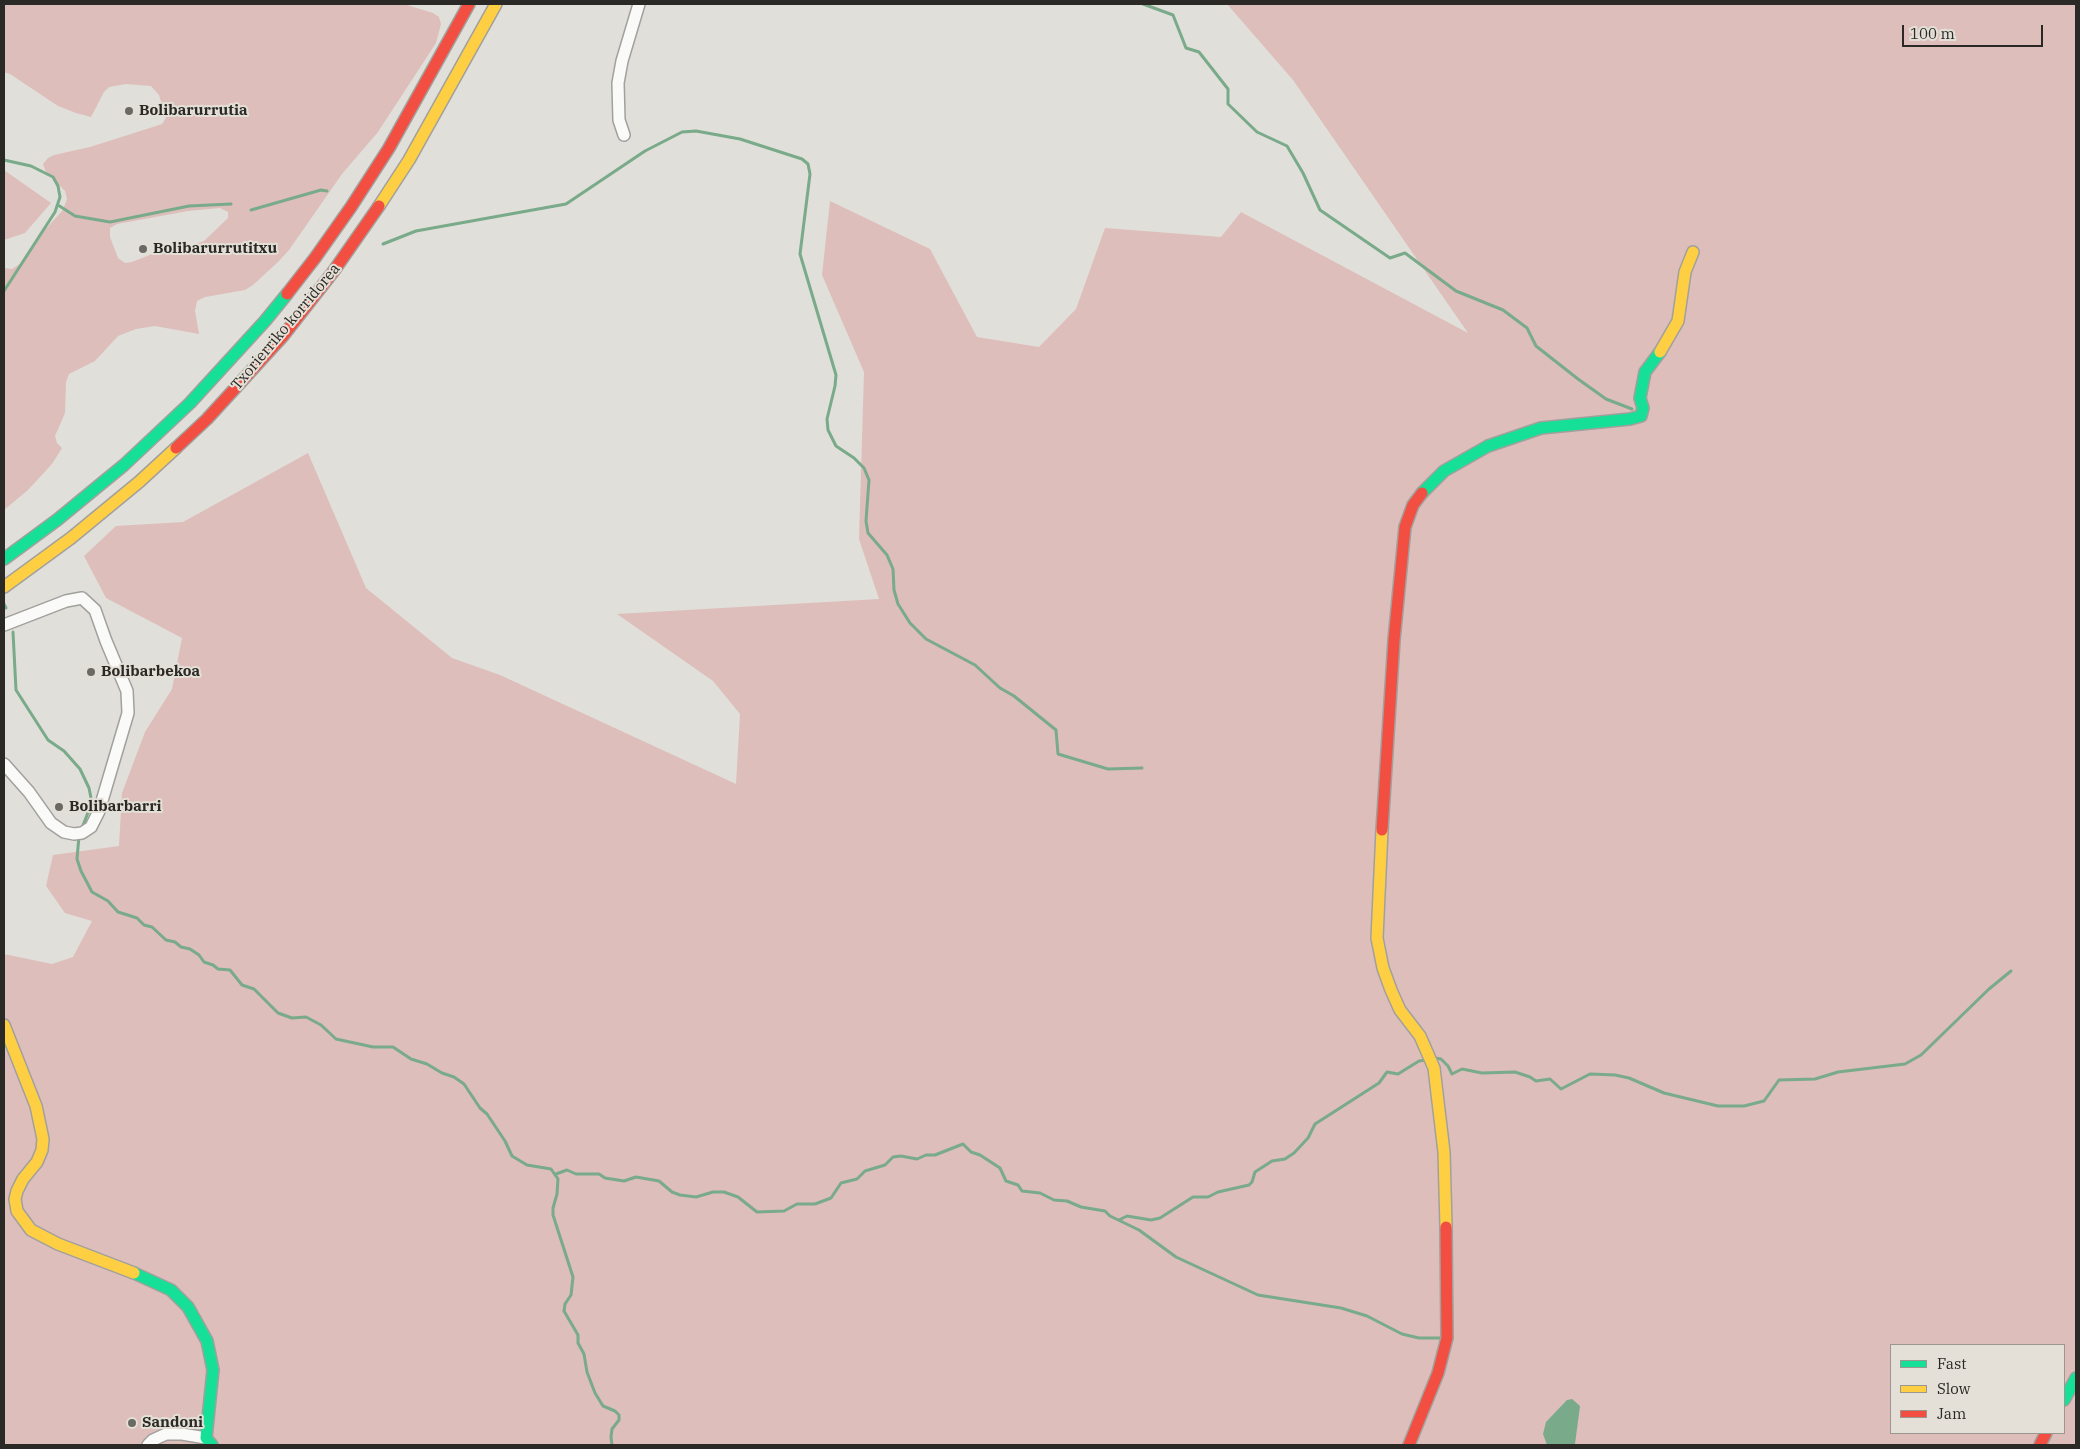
<!DOCTYPE html>
<style>
body{margin:0}
#map{position:relative;width:2080px;height:1449px;overflow:hidden;background:#e1dfda;font-family:"IBM Plex Serif",serif}
canvas{display:block}
.frame{position:absolute;inset:0;border:5px solid #2a2925;pointer-events:none}
.legend{position:absolute;left:1890px;top:1344px;width:175px;height:90px;box-sizing:border-box;background:#e4e0d7;border:1px solid #9a9790;margin:0;padding:6px 9px;list-style:none;font-size:15px;color:#2a2925}
.legend li{display:flex;align-items:center;gap:10px;height:25px}
.legend b{width:25px;border:1px solid #9a9790}
.scale{position:absolute;left:1902px;top:25px;width:141px;height:22px;box-sizing:border-box;border:2px solid #2a2925;border-top:0;padding-left:6px;font-size:15px;line-height:18px;white-space:nowrap;color:#2a2925;-webkit-text-stroke:4px #e4e0d7;paint-order:stroke}
</style>
<div id="map">
<canvas width="2080" height="1449"></canvas>
<div class="frame"></div>
<ul class="legend">
<li><b style="height:6px;background:#16e098"></b>Fast</li>
<li><b style="height:6px;background:#ffcf43"></b>Slow</li>
<li><b style="height:6px;background:#f24e42"></b>Jam</li>
</ul>
<div class="scale">100 m</div>
</div>
<script>
const ctx = document.querySelector('canvas').getContext('2d');
ctx.lineJoin = 'round';
function fillPath(path, color) { ctx.fillStyle = color; ctx.fill(path, 'evenodd'); }
const shape = rows => new Path2D(rows.map(r => 'M' + r).join(''));
function trace(path, color, width, dash) { ctx.strokeStyle = color; ctx.lineWidth = width; ctx.lineCap = dash ? 'butt' : 'round'; ctx.setLineDash(dash || []); ctx.stroke(path); }
function label(font, color, halo, rows, align = 'center') {
  ctx.font = font + ' "IBM Plex Serif",serif'; ctx.lineWidth = 4; ctx.setLineDash([]); ctx.textBaseline = 'middle'; ctx.strokeStyle = halo; ctx.fillStyle = color; for (const [text, x, y, turn = 0] of rows) {
    ctx.save(); ctx.translate(x, y); ctx.rotate((+turn || 0) * Math.PI / 180); ctx.textAlign = isNaN(turn) ? turn : align; if (halo) ctx.strokeText(text, 0, 0); ctx.fillText(text, 0, 0); ctx.restore();
  }
}
const green = shape([
 [4,4,404,4,433,13,439,17,441,24,436,43,378,132,342,174,289,250,278,262,253,285,245,290,205,297,197,301,195,311,199,334,155,326,136,329,118,336,95,361,69,374,66,382,65,413,55,436,57,443,62,448,52,464,28,490,4,510,4,268,12,269,20,264,42,233,63,210,67,199,65,191,46,172,43,164,48,158,54,155,90,147,156,126,162,124,166,118,159,95,151,86,126,84,109,87,104,92,91,117,76,113,58,106,10,74,4,72],
 [220,208,228,212,228,218,204,241,195,244,175,245,132,262,125,263,118,258,110,237,110,228,117,224,188,211],
 [1227,4,2076,4,2076,1445,4,1445,4,954,52,964,73,957,92,921,65,913,46,886,53,855,119,846,122,793,145,732,172,689,182,638,106,598,84,556,116,526,183,522,308,453,366,588,452,658,500,675,736,784,740,714,713,681,617,614,879,599,859,539,864,372,822,275,830,201,930,249,977,337,1039,347,1076,309,1105,228,1221,237,1241,212,1468,333,1293,80],
 [1891,1345,2064,1345,2064,1433,1891,1433],
 [4,170,51,203,25,233,4,240]
]);
const water = shape([
 [1572,1399,1580,1406,1575,1444,1547,1445,1543,1434,1546,1422,1567,1400]
]);
const stream = shape([
 [1143,4,1173,15,1186,48,1199,52,1228,89,1228,104,1257,132,1287,146,1303,173,1320,210,1390,258,1405,253,1456,291,1503,310,1527,328,1536,346,1578,379,1606,399,1632,409],
 [4,160,31,166,53,177,58,186,60,197,55,212,4,291],
 [58,205,75,216,110,222,189,206,231,204],
 [251,210,321,190,327,191],
 [383,244,416,231,566,204,645,151,682,132,696,131,740,139,802,159,808,164,810,174,800,254,836,375,835,386,827,419,828,430,836,446,854,458,864,468,869,480,866,521,868,533,887,555,893,569,894,590,898,604,910,623,926,639,975,665,1000,688,1014,696,1056,730,1058,754,1108,769,1142,768],
 [4,604,6,608],
 [13,632,16,690,48,740,64,751,80,769,89,788,91,798,89,810,82,828],
 [79,836,77,859,81,871,92,892,108,901,118,912,137,918,144,925,152,927,166,940,175,942,181,947,190,949,199,955,204,962,213,965,218,969,230,970,242,985,254,989,278,1013,292,1018,306,1017,321,1025,336,1039,373,1047,393,1047,411,1059,427,1064,442,1073,454,1077,464,1084,480,1108,487,1114,505,1141,512,1156,527,1165,551,1169,558,1179,557,1194,553,1208,553,1215,573,1277,571,1295,565,1304,564,1311,578,1335,578,1343,584,1354,587,1372,595,1393,603,1406,615,1411,619,1415,619,1420,612,1429,611,1437,612,1445],
 [1435,1058,1441,1059,1448,1066,1452,1074,1462,1069,1482,1073,1515,1072,1530,1077,1536,1081,1550,1079,1561,1089,1590,1074,1615,1075,1629,1078,1664,1093,1718,1106,1744,1106,1764,1101,1779,1080,1815,1079,1838,1072,1905,1064,1921,1055,1989,989,2011,971],
 [556,1174,567,1170,576,1174,599,1174,605,1178,624,1181,636,1177,659,1181,672,1192,680,1195,696,1197,713,1192,724,1192,738,1197,757,1212,784,1211,797,1204,815,1204,831,1198,841,1183,857,1179,865,1171,885,1165,893,1157,901,1156,917,1159,926,1155,935,1155,963,1144,971,1152,980,1155,1000,1168,1006,1181,1018,1185,1022,1191,1040,1193,1054,1200,1067,1201,1081,1207,1105,1211,1110,1216,1139,1230,1176,1257,1258,1295,1341,1308,1367,1316,1402,1334,1419,1338,1441,1338],
 [1119,1220,1127,1216,1151,1220,1160,1218,1193,1197,1208,1197,1218,1192,1249,1185,1252,1182,1255,1172,1272,1161,1285,1159,1294,1153,1308,1138,1315,1124,1379,1083,1387,1072,1398,1074,1419,1061,1426,1060]
]);
const street = shape([
 [624,135,619,120,618,83,622,61,639,4],
 [4,625,66,601,82,598,95,610,106,641,127,691,128,713,99,811,91,827,82,833,74,834,64,832,51,823,29,792,4,764],
 [148,1445,153,1440,166,1434,182,1434,206,1438]
]);
const fast = shape([
 [1422,493,1444,471,1488,446,1541,428,1630,419,1641,416,1643,408,1640,398,1645,372,1660,352],
 [4,559,57,520,124,465,190,403,265,321,287,294],
 [134,1273,171,1290,188,1307,207,1341,213,1370,206,1438,212,1445],
 [2064,1400,2076,1378]
]);
const slow = shape([
 [379,206,409,160,496,4],
 [1660,352,1678,321,1685,272,1693,252],
 [4,587,71,538,139,482,176,448],
 [1382,830,1377,938,1383,968,1391,990,1400,1010,1420,1036,1434,1068,1444,1152,1446,1227],
 [4,1025,36,1106,43,1139,42,1150,37,1162,23,1179,17,1191,15,1199,17,1211,31,1230,58,1244,134,1273]
]);
const jam = shape([
 [287,294,315,258,351,207,389,148,469,4],
 [176,448,207,419,283,336,333,272,379,206],
 [1382,830,1394,640,1405,527,1413,505,1422,493],
 [1409,1445,1438,1373,1447,1338,1446,1227],
 [2040,1445,2046,1433]
]);
const markers = [
 [129,111,5,"#6a6964"],
 [143,249,5,"#6a6964"],
 [91,672,5,"#6a6964"],
 [59,807,5,"#6a6964"],
 [132,1423,5,"#6a6964"]
];
const poiNames = [
 ["Bolibarurrutia",139,111],
 ["Bolibarurrutitxu",153,249],
 ["Bolibarbekoa",101,672],
 ["Bolibarbarri",69,807],
 ["Sandoni",142,1423]
];
const streetNames = [
 ["Txorierriko korridorea",286,327,-50]
];
fillPath(green, '#ddbebb');
fillPath(water, '#79aa89');
trace(stream, '#79aa89', 3);
trace(street, '#a2a09d', 14);
trace(fast, '#a2a09d', 14);
trace(slow, '#a2a09d', 14);
trace(jam, '#a2a09d', 14);
trace(street, '#fafaf9', 11);
trace(fast, '#16e098', 11);
trace(slow, '#ffcf43', 11);
trace(jam, '#f24e42', 11);
for (const [x, y, r, color] of markers) { const dot = new Path2D(); dot.arc(x, y, r, 0, 2 * Math.PI); ctx.fillStyle = color; ctx.fill(dot); trace(dot, '#e4e0d7', 2); }
label('bold 15px', '#2a2925', '#e4e0d7', poiNames, 'left');
label('15px', '#2a2925', '#e4e0d7', streetNames);
</script>
